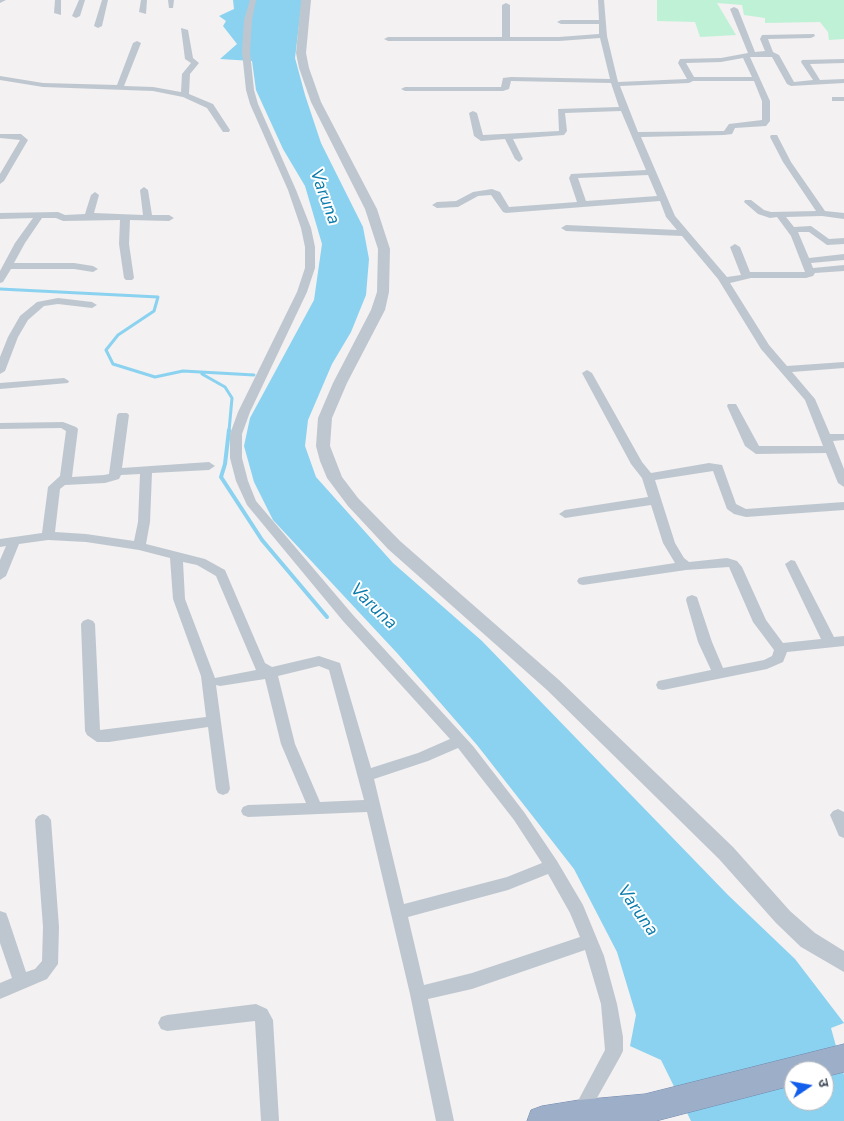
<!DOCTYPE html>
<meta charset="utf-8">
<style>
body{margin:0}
#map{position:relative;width:844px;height:1121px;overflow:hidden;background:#f3f1f1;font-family:"Nunito Sans","Noto Sans Devanagari",sans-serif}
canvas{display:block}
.north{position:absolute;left:784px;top:1061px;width:50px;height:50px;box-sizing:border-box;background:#fff;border:1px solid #b6babf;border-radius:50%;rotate:78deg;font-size:14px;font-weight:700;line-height:20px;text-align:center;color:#48525f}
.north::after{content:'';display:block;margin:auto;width:18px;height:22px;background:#125eec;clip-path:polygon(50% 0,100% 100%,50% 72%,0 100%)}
</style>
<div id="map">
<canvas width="844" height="1121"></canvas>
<div class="north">उ</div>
</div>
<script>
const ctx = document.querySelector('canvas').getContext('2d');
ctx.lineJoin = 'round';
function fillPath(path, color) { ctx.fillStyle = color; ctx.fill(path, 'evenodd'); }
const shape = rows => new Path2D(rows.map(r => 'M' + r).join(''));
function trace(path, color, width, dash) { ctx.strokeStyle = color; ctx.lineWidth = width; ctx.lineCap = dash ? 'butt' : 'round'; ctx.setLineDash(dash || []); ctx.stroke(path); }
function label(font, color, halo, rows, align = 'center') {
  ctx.font = font + ' "Nunito Sans",sans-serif'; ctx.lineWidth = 4; ctx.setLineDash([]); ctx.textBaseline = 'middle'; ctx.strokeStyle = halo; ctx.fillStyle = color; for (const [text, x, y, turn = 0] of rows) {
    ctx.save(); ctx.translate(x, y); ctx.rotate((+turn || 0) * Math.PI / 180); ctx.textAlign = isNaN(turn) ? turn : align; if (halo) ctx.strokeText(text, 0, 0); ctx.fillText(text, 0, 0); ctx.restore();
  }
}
const green = shape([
 [657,0,844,0,844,39,829,40,828,32,820,22,765,23,765,18,744,15,742,5,717,3,736,35,700,37,695,22,657,21]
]);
const water = shape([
 [233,0,302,0,295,58,305,95,321,143,363,227,369,259,366,295,351,332,332,364,308,420,305,446,316,477,393,563,482,641,728,895,795,959,844,1023,831,1028,844,1075,844,1121,691,1121,661,1060,630,1046,636,1015,617,952,574,869,477,745,397,653,273,520,254,482,244,446,250,418,314,300,322,244,305,186,283,149,256,90,252,61,220,59,237,44,223,26,226,21,219,16,234,9],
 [794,1071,824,1071,824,1101,794,1101]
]);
const streamFar1 = shape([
 [0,289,158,297,154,311,118,335,106,350,113,364,155,377,183,371,254,375],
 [202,374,225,387,232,398,229,431]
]);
const stream = shape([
 [229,430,225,464,221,477,262,540,327,617]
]);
const minor = shape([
 [0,0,6,0,0,3,0,0],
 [55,0,61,0,61,15,54,13,55,0],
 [79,0,85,0,80,16,76,18,72,16,79,0],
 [102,0,108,0,102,26,98,28,94,26,102,0],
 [141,0,147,0,146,14,139,12,141,0],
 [168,0,174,0,173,8,169,8,168,0],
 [250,0,256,0,252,20,250,52,254,90,258,104,296,190,311,228,315,247,315,268,307,292,250,412,242,434,242,458,248,481,256,501,353,615,473,746,524,812,557,861,583,905,604,956,617,1004,623,1037,623,1051,620,1057,584,1121,574,1120,571,1114,605,1050,601,1004,585,950,472,989,428,999,454,1121,436,1121,410,994,367,812,248,817,243,815,241,811,243,807,248,805,306,803,281,744,265,679,220,686,216,685,230,789,228,793,223,795,218,793,216,789,208,727,109,742,97,742,87,735,85,731,81,624,83,621,88,619,93,621,95,624,100,730,206,717,201,676,173,599,170,558,139,550,86,542,48,540,19,544,6,576,0,580,0,560,6,546,0,547,0,539,42,533,48,487,60,476,66,431,61,428,0,429,0,423,63,422,76,427,78,429,72,477,104,475,109,474,117,415,119,413,127,413,129,415,122,468,209,462,215,466,209,470,152,473,150,522,146,544,205,559,225,570,265,663,272,667,319,656,340,663,371,768,418,753,450,739,343,621,247,505,236,481,230,458,230,434,238,412,297,292,305,268,305,247,301,228,288,190,250,104,246,90,242,52,244,20,250,0],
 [140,474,138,522,134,541,86,534,55,532,60,489,65,485,105,483,119,479,121,475,140,474],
 [183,562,197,565,216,576,256,670,215,678,185,599,183,562],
 [319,666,329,670,364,800,320,802,295,744,278,676,319,666],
 [458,748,514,820,542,863,507,877,404,904,374,779,428,761,458,748],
 [548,874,570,913,580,937,472,973,424,985,408,917,508,890,548,874],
 [598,0,604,0,607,36,618,82,687,79,678,63,680,59,721,58,748,53,730,9,734,7,738,9,755,52,765,51,760,39,762,35,814,34,815,36,811,38,768,39,773,52,779,55,794,82,813,80,801,62,802,60,844,59,844,63,810,64,820,80,844,79,844,83,791,86,787,84,772,57,750,57,770,101,770,121,766,126,735,128,732,134,724,135,641,137,675,216,727,277,741,275,730,247,735,244,740,247,750,272,805,272,791,236,777,217,770,218,758,214,744,202,745,200,751,200,764,210,771,212,816,211,783,162,770,137,771,135,777,135,791,162,825,211,844,213,844,219,822,216,786,217,794,227,811,226,829,239,844,238,844,244,827,245,809,232,798,232,809,258,844,254,844,260,811,263,813,268,844,265,844,271,815,273,813,276,806,278,751,278,730,283,769,345,787,366,844,362,844,368,792,372,815,399,830,434,844,434,844,440,833,441,844,469,844,487,838,483,826,453,756,454,745,446,727,406,728,404,736,404,759,446,823,446,805,400,761,349,718,279,682,236,566,231,561,228,566,225,677,230,666,217,660,201,506,213,503,212,491,195,478,196,458,207,437,208,432,205,437,202,456,201,473,192,492,189,500,192,509,207,577,202,569,178,571,174,646,170,621,111,565,113,567,131,564,135,513,139,523,159,519,162,515,159,505,139,481,141,474,136,469,113,473,111,477,113,483,135,559,131,558,109,619,107,611,83,511,81,509,89,503,91,405,91,401,89,405,87,501,87,503,78,511,77,610,79,600,38,559,41,388,41,384,39,388,37,502,37,502,5,506,3,510,5,510,37,559,37,599,34,599,24,561,24,557,22,561,20,599,20,598,0],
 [743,58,752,77,694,77,686,63,721,62,743,58],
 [693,81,754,81,762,101,762,120,729,124,724,131,638,132,620,86,689,83,693,81],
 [648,175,657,196,586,201,578,178,648,175],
 [181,28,188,30,193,58,199,63,190,74,189,94,213,104,230,130,229,132,223,132,207,108,183,97,153,91,43,87,0,80,0,76,43,83,117,85,133,43,137,41,141,43,124,86,153,87,181,92,182,74,191,63,185,59,181,28],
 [832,97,844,97,844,101,832,101,832,97],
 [0,134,21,134,28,140,4,181,0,184,0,174,20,140,0,138,0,134],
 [144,187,148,190,152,215,169,215,174,218,169,221,130,220,129,244,134,278,132,280,126,280,124,278,119,244,120,220,63,221,56,218,42,218,25,243,14,263,74,263,93,266,98,269,93,272,74,269,11,269,3,282,0,283,0,271,15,243,33,218,0,219,0,213,58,212,65,215,85,214,91,195,95,192,99,195,94,213,143,215,140,190,144,187],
 [58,298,92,302,97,305,92,308,58,304,44,306,28,320,18,337,5,371,0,374,0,357,8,337,20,316,37,302,58,298],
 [587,370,592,373,642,462,651,473,709,463,722,465,736,504,746,509,844,502,844,510,746,517,734,514,727,509,713,471,655,480,675,543,684,558,689,562,727,558,737,561,742,567,766,620,783,643,821,639,785,564,791,560,795,561,834,637,844,636,844,646,787,652,783,662,767,669,663,690,658,689,656,685,658,681,711,670,698,642,686,600,687,597,692,595,697,597,712,642,723,668,764,660,772,656,774,650,753,622,729,567,686,570,583,585,579,584,577,581,579,578,583,577,675,563,663,543,651,505,565,518,559,514,565,510,648,497,642,478,631,464,582,373,587,370],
 [64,378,69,381,68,383,0,389,0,383,64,378],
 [838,809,844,812,844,838,839,836,830,815,833,811,838,809],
 [43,814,48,816,51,820,59,927,58,964,47,979,0,999,0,983,12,978,0,943,0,911,6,913,8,918,26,972,35,969,42,961,43,927,35,820,38,816,43,814],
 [256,1004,267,1009,273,1020,279,1121,261,1121,255,1021,167,1031,161,1029,158,1023,161,1017,167,1015,256,1004]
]);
const tertiary = shape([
 [301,0,311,0,306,53,309,68,321,102,377,209,390,249,389,292,385,310,347,383,332,418,330,446,342,477,358,498,400,541,559,680,733,847,790,911,815,933,844,951,844,972,801,947,776,923,719,859,547,690,388,549,348,506,327,478,320,461,316,446,318,418,333,383,371,310,377,292,378,249,365,209,311,102,299,68,296,53,301,0]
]);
const trunk = shape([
 [844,1044,844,1072,824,1077,824,1071,794,1071,794,1085,656,1121,527,1121,531,1110,542,1106,579,1100,645,1094,844,1044]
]);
const waterNames = [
 ["Varuna",324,197,70],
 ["Varuna",373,607,44],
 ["Varuna",637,911,55]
];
fillPath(green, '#bff1d7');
fillPath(water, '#8ad2f0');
trace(streamFar1, '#8ad2f0', 3);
trace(stream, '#8ad2f0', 4);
trace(trunk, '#7289ad', 1);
fillPath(minor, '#bec7d0');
fillPath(tertiary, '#bec7d0');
fillPath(trunk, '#9caec8');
label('italic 18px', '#087aab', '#fff', waterNames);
</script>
